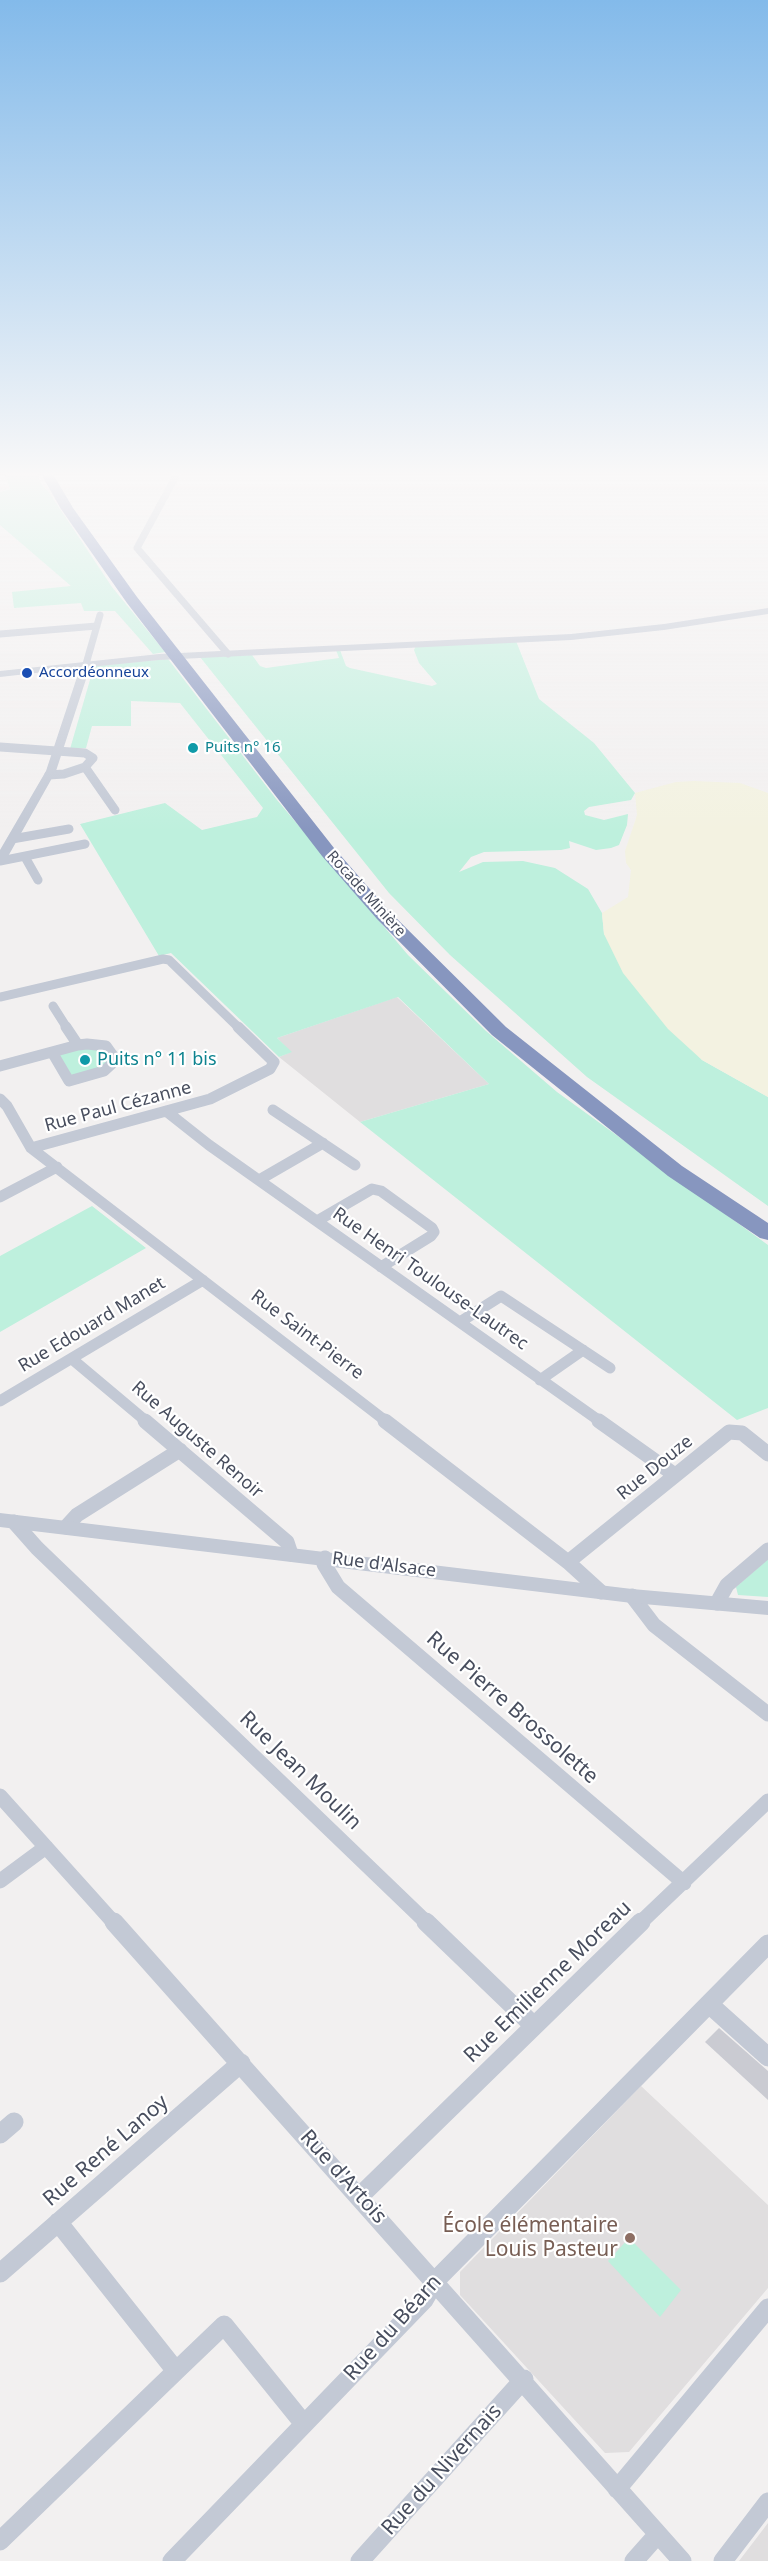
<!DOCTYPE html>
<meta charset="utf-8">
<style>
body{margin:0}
canvas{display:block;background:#f2f0f0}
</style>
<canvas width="768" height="2561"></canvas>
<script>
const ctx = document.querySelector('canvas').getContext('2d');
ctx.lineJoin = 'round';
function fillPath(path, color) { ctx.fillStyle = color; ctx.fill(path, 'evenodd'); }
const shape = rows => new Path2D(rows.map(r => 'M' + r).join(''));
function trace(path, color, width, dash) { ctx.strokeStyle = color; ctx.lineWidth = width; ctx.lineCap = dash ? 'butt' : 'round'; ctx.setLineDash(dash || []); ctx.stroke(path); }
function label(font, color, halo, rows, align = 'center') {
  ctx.font = font + ' "Noto Sans",sans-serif'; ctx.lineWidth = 4.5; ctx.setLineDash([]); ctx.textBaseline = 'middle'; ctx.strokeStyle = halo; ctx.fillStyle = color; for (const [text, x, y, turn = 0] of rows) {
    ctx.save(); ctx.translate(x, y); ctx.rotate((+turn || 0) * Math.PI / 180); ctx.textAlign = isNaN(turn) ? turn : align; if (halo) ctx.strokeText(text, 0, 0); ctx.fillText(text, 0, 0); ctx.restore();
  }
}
const education = shape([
 [397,997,489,1084,360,1122,279,1057,291,1052,277,1038],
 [641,2086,768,2205,768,2288,629,2452,605,2453,460,2295,460,2272],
 [768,2523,768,2561,739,2561]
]);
const green = shape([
 [5,474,37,474,42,485,48,491,112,587,165,652,153,654,115,611,84,611,81,603,14,608,12,592,71,586,0,525,0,492,10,489],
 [516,641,539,699,594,743,635,793,631,800,589,807,584,811,585,815,604,820,628,814,627,825,619,845,611,848,596,850,569,841,570,848,561,850,484,852,471,857,459,872,483,862,523,861,555,868,588,889,602,913,604,934,702,1060,768,1097,768,1206,587,1077,450,955,389,893,200,657,252,655,260,666,266,668,339,658,336,650,340,650,346,666,350,668,432,686,437,684,419,663,414,650,416,646],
 [168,659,277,800,408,955,486,1031,557,1092,768,1245,768,1408,737,1420,360,1122,489,1084,398,997,277,1038,292,1052,279,1057,171,953,159,956,80,824,165,803,202,830,257,817,263,808,180,703,131,701,131,726,92,726,86,748,70,749,94,666],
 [86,1047,100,1047,110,1055,108,1065,74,1076,70,1074,59,1055],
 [92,1206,146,1248,0,1332,0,1256],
 [768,1559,768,1597,738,1595,736,1587],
 [629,2238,681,2290,660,2317,608,2261]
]);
const sand = shape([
 [694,781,740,783,768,793,768,1097,702,1060,668,1029,623,973,604,934,602,913,628,897,631,870,626,863,625,851,637,815,635,793,676,782]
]);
const building = shape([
 [719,2028,768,2071,768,2100,705,2042]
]);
const minorFar4 = shape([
 [177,474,137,548,228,654],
 [0,634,97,626],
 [86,664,100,615]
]);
const minorFar3 = shape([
 [0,747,85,753,93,758,85,767,64,774,49,775],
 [85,767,115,810],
 [12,839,69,829],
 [25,857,38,880],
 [0,861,85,844],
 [0,997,163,959,169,960,239,1028],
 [53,1006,67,1028]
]);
const minorFar2 = shape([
 [66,1027,78,1045],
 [0,1066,78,1045,87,1044,106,1046,116,1060,104,1071,69,1081,52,1052],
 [0,1099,7,1106,31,1148,387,1422],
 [273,1110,355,1165],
 [166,1111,209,1145,601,1422],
 [31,1148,210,1099,270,1069,274,1062,238,1027],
 [259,1180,323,1143],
 [0,1197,57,1167],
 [317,1221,372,1189,381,1191,432,1228,434,1232,431,1236,381,1267],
 [460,1322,501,1296,610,1368],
 [72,1359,147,1422],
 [540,1380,583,1350],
 [0,1401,203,1280]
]);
const minorFar1 = shape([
 [145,1421,287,1542,291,1554],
 [385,1421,568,1562,601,1592],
 [599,1421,675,1475],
 [14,1522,37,1548,428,1924],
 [66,1527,77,1515,180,1450],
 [325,1558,324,1564,338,1587,684,1883],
 [568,1562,729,1432,742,1433,768,1454],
 [632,1596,654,1625,768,1714],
 [717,1603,727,1585,768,1550],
 [0,1796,115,1924],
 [0,1881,46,1847],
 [639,1924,768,1801]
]);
const minor = shape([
 [114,1922,682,2561],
 [426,1922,533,2025],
 [709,2004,768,2057],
 [0,2134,14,2122],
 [360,2196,641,1922],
 [0,2273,241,2063],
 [176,2371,224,2325,304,2424],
 [617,2489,768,2308],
 [0,2541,176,2371,58,2222],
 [172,2561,424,2300,435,2281,768,1944],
 [360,2561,524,2379],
 [634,2561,658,2534],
 [723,2561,768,2502]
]);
const tertiary = shape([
 [768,608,768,614,664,630,571,640,159,660,90,667,56,771,6,860,0,863,0,850,46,771,80,668,0,677,0,671,159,654,571,634,664,624,768,608],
 [0,1513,632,1589,768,1601,768,1615,632,1603,0,1527,0,1513]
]);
const motorway = shape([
 [41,474,53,474,73,508,137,597,334,848,389,911,506,1027,682,1166,768,1223,768,1240,760,1238,668,1176,492,1035,377,919,322,856,127,603,61,509,41,474]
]);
const markers = [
 [27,673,6,"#1a4fb4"],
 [193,748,6,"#0f9aa8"],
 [85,1060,6,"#0f9aa8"],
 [630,2238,6,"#8d6e63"]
];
const farTransitnames = [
 ["Accordéonneux",39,673]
];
const farCulturenames = [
 ["Puits n° 16",205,748]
];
const farStreetnames = [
 ["Rocade Minière",366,894,48]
];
const cultureNames = [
 ["Puits n° 11 bis",97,1060]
];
const streetNames = [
 ["Rue Paul Cézanne",118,1107,-15],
 ["Rue Henri Toulouse-Lautrec",430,1279,35],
 ["Rue Edouard Manet",92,1325,-31],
 ["Rue Saint-Pierre",307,1335,37],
 ["Rue Auguste Renoir",197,1440,41],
 ["Rue Douze",655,1468,-39],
 ["Rue d'Alsace",384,1565,7]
];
const nearStreetnames = [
 ["Rue Pierre Brossolette",512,1708,41],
 ["Rue Jean Moulin",300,1771,44],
 ["Rue Emilienne Moreau",548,1982,-44],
 ["Rue René Lanoy",106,2151,-41],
 ["Rue d'Artois",343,2177,48],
 ["Rue du Béarn",393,2328,-48],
 ["Rue du Nivernais",442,2470,-48]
];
const nearEducationnames = [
 ["École élémentaire",618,2226],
 ["Louis Pasteur",618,2250]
];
fillPath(education, '#e0dedf');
fillPath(green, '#bef0dd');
fillPath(sand, '#f3f2e1');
fillPath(building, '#cacbd2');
trace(minorFar4, '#c3c9d5', 7);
trace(minorFar3, '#c3c9d5', 9);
trace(minorFar2, '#c3c9d5', 11);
trace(minorFar1, '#c3c9d5', 15);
trace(minor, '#c3c9d5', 19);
fillPath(tertiary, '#c3c9d5');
fillPath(motorway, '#8796bf');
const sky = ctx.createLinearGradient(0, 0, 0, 832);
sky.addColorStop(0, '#83baea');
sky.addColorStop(0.57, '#f9f8f8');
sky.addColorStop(1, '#f9f8f800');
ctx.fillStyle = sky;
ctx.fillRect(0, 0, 768, 832);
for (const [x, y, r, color] of markers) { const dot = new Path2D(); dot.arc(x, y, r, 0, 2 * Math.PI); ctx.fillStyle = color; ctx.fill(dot); trace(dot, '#fff', 2); }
label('15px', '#164399', '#fff', farTransitnames, 'left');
label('15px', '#0d838f', '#fff', farCulturenames, 'left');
label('15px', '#484e5e', '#fff', farStreetnames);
label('18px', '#0d838f', '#fff', cultureNames, 'left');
label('18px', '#484e5e', '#fff', streetNames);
label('21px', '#484e5e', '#fff', nearStreetnames);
label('21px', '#785e54', '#fff', nearEducationnames, 'right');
</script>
